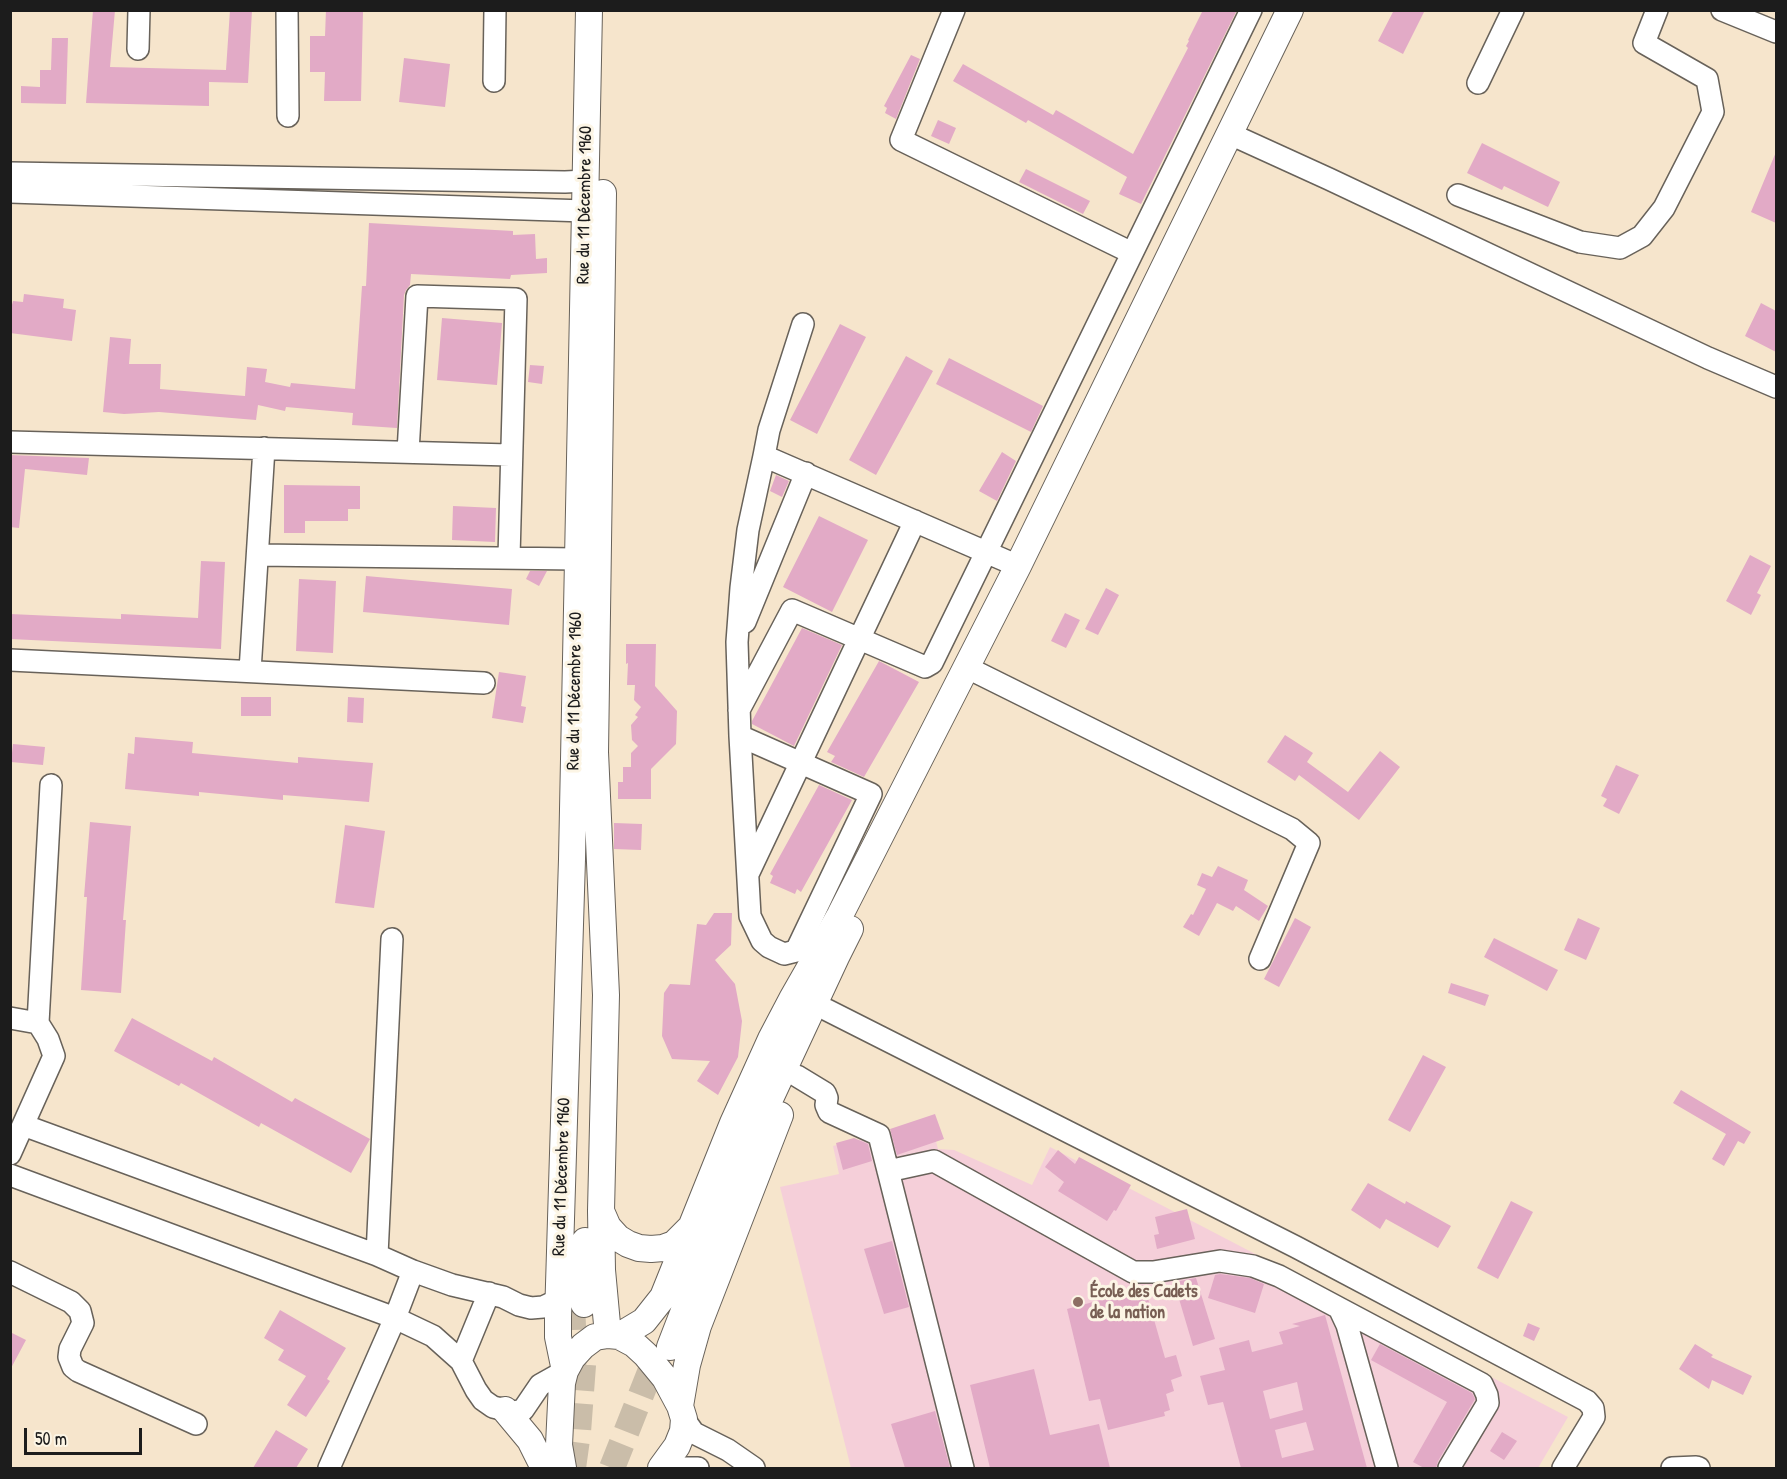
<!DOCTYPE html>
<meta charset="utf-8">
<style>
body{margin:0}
#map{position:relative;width:1787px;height:1479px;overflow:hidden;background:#f6e5cc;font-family:"Patrick Hand",sans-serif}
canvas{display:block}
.frame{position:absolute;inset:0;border:12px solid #1c1c1c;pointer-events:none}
.scale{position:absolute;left:24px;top:1428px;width:118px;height:27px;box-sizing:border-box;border:3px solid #1c1c1c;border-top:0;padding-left:8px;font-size:18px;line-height:21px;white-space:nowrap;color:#1c1c1c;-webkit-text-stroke:4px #fcf5e5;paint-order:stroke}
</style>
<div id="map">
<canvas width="1787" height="1479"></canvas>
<div class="frame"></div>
<div class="scale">50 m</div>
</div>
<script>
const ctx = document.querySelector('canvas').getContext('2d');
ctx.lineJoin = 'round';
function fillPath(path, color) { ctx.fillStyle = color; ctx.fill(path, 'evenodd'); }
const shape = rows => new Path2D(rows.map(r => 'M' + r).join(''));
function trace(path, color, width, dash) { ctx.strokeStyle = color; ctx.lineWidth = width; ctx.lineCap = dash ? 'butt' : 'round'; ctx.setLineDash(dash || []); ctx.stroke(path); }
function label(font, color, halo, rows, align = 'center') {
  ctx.font = font + ' "Patrick Hand",sans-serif'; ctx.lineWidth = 6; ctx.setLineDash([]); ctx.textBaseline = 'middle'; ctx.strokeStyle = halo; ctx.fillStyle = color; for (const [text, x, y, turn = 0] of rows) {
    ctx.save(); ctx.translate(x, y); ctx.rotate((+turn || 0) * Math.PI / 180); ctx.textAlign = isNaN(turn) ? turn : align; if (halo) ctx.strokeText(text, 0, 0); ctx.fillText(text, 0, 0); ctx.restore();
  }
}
const built = shape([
 [931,1122,938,1149,954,1150,1032,1185,1050,1147,1568,1417,1538,1468,851,1468,780,1187,839,1174,833,1146]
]);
const building = shape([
 [93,10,115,10,110,67,226,70,230,10,252,10,248,83,209,82,209,106,86,103],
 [326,10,363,10,361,101,324,101,325,72,310,72,310,36,325,36],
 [1203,10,1237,10,1141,204,1119,194,1127,177,1028,120,1026,123,953,81,963,64,1053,115,1056,110,1133,154,1188,48,1186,46,1189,41,1188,40],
 [1394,10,1425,10,1403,54,1378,41],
 [52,38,68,38,66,104,21,103,21,86,40,87,40,70,51,70],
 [911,55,920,59,896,119,885,113,887,108,884,106],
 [404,58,450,64,445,107,399,102],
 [938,120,956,128,949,144,931,136],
 [1482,143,1560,182,1548,207,1504,186,1502,190,1467,173],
 [1776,152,1776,223,1751,212],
 [1026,169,1090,201,1083,214,1019,182],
 [369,223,513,231,513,235,535,234,536,259,547,258,547,273,511,275,510,279,411,274,410,285,406,290,404,295,397,428,352,425,353,413,286,407,285,411,258,405,256,420,159,412,124,414,103,412,110,337,131,339,129,364,161,364,160,389,245,396,247,367,267,369,265,382,290,387,291,383,355,389,362,286,366,286],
 [24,294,64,299,63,308,76,310,72,341,10,333,10,312,13,301,23,302],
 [1761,303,1776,311,1776,352,1745,336],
 [442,318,502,323,497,385,437,380],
 [840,324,866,337,817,434,790,420],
 [906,356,933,371,876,475,849,460],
 [949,358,1043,406,1031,432,936,384],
 [530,365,544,366,542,384,528,382],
 [1002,452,1016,461,997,501,979,491],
 [10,455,89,458,87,475,25,469,19,528,10,527],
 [776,475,789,481,782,497,770,491],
 [284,485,360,486,360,509,348,509,348,521,305,521,305,533,284,533],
 [453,506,496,508,495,542,452,540],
 [819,516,868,540,832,612,783,587],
 [1750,555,1771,566,1757,593,1761,595,1751,615,1726,601],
 [201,561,225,562,221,649,10,639,10,614,121,619,121,614,198,618],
 [530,571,547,571,539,586,526,579],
 [366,576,512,589,509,625,363,612],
 [299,579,336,581,333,653,296,651],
 [1106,588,1119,595,1098,635,1085,629],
 [1065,613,1080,620,1066,648,1051,641],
 [802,628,842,645,794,746,752,724,752,721],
 [626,644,656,644,655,686,677,711,676,744,651,769,651,799,618,799,618,782,623,782,623,767,631,767,631,753,638,746,632,740,631,725,638,717,635,715,641,707,634,700,635,685,627,685,628,663,626,664],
 [879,661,919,682,864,777,831,762,835,756,827,752],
 [499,672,526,676,521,706,526,707,523,723,492,718],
 [241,697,271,697,271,716,241,716],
 [348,697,364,698,363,723,347,722],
 [1285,735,1313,753,1307,762,1348,792,1380,751,1400,767,1359,820,1299,775,1295,781,1267,762],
 [135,737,193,742,192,753,298,763,298,757,373,763,369,802,283,795,283,800,199,792,199,796,125,789,128,753,134,754],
 [13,744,45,747,43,765,11,762],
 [1616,765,1639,775,1619,814,1603,806,1607,799,1601,796],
 [819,785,852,800,801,892,797,889,795,894,770,883,773,876,770,874],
 [90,822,131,826,123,920,126,920,121,993,81,990,87,897,84,897],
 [614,823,642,824,641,850,614,849],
 [345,825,385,831,374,908,335,903],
 [1218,866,1248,880,1244,890,1268,906,1259,921,1236,906,1233,911,1217,903,1199,936,1183,927,1191,914,1193,915,1206,889,1197,885,1202,873,1212,877],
 [714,913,732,913,731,945,715,960,735,984,742,1021,738,1057,718,1095,697,1081,710,1061,672,1059,662,1036,664,993,670,984,690,985,697,924,706,925],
 [1295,918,1311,927,1279,987,1264,979],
 [1578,918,1600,928,1586,960,1564,950],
 [1494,938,1558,970,1547,991,1484,957],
 [1451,983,1489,995,1485,1006,1448,993],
 [132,1018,212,1061,214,1057,292,1102,295,1098,370,1139,351,1173,261,1123,259,1127,181,1083,179,1086,114,1051],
 [1423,1055,1446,1067,1410,1132,1388,1120],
 [1681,1090,1751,1132,1744,1144,1738,1141,1724,1166,1712,1159,1726,1134,1673,1103],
 [935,1114,944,1139,897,1155,890,1129],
 [854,1138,868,1144,872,1161,843,1170,836,1143],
 [1058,1150,1075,1164,1079,1157,1131,1185,1116,1211,1114,1210,1107,1221,1058,1191,1064,1182,1045,1167],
 [1368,1183,1405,1204,1406,1201,1451,1226,1438,1248,1386,1219,1380,1229,1351,1210],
 [1511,1201,1533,1212,1498,1279,1477,1268],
 [1187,1209,1195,1239,1157,1249,1154,1235,1159,1234,1155,1217],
 [892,1241,909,1307,884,1314,864,1249],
 [1220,1274,1250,1278,1264,1284,1255,1313,1208,1298,1215,1275],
 [1196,1278,1215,1339,1193,1346,1174,1282],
 [1145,1288,1165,1358,1176,1355,1182,1376,1171,1380,1174,1391,1166,1394,1170,1410,1164,1412,1165,1416,1108,1430,1100,1399,1089,1401,1067,1309],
 [280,1310,346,1348,327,1379,330,1381,306,1417,287,1405,306,1376,278,1360,284,1350,264,1338],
 [1325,1315,1367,1468,1241,1468,1223,1402,1208,1405,1200,1376,1225,1370,1219,1348,1249,1340,1252,1352,1283,1344,1279,1332,1300,1326,1292,1324],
 [1297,1382,1303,1410,1270,1419,1263,1391],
 [1306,1422,1314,1450,1282,1458,1275,1430],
 [1528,1323,1540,1328,1534,1341,1523,1336],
 [10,1332,26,1340,10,1370],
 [1380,1344,1472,1393,1475,1399,1438,1461,1436,1468,1424,1468,1413,1462,1447,1402,1371,1360],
 [1695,1344,1713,1355,1711,1357,1752,1376,1743,1395,1712,1380,1709,1389,1679,1369],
 [1034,1369,1050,1435,1099,1424,1110,1468,990,1468,970,1385],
 [935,1411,950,1468,905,1468,891,1424],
 [276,1430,308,1449,296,1468,253,1468],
 [1502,1432,1517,1441,1504,1460,1490,1451]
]);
const majorTunnel = shape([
 [572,1304,574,1348,573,1372],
 [573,1468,578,1432,584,1352],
 [612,1468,660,1347]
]);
const minor = shape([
 [287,10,288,116],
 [954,10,901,140,1132,253],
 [1722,10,1776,32],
 [138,49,139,10],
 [494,81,495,10],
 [1478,83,1513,10],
 [1239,138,1329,179,1708,358,1776,387],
 [10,173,565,182,586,181],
 [10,192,585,211],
 [1458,195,1580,242,1620,248,1642,236,1664,208,1713,112,1707,79,1644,43,1657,10],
 [10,442,510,455],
 [408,452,417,296,516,299,509,557],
 [764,456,1018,566],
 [258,555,577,559],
 [745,622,806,473],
 [10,660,484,683],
 [250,671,264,448],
 [978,673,1292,829,1309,843,1260,959],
 [739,710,792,610,925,667,932,663,1251,10],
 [740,736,871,794,796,951,784,954,769,947,762,941,750,916,740,736,737,642,741,588,748,530,764,456,769,430,803,324],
 [749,872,915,521],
 [827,1010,1296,1247,1587,1401,1593,1408,1594,1417,1563,1468],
 [10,1018,38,1023],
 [797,1076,825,1093,827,1098,826,1105,829,1112,879,1135,963,1468],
 [23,1125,377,1255,413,1271,452,1285,503,1297,519,1305,531,1308,543,1307,558,1300],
 [10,1154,54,1056,48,1039,38,1023,51,785],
 [888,1171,934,1161,1133,1272,1153,1272,1220,1261,1253,1266,1279,1276,1339,1308,1347,1325,1387,1468],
 [10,1175,395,1318,433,1336,461,1361,476,1390,483,1400,493,1407,514,1412,523,1410,540,1385,565,1371],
 [377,1255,392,939],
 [10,1272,71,1302,80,1311,83,1323,70,1349,69,1357,73,1367,78,1371,196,1424],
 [1339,1308,1482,1384,1487,1395,1488,1403,1449,1468],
 [461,1361,489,1293],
 [684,1419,694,1433,728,1450,754,1468],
 [329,1468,395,1318,413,1271],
 [675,1468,698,1468],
 [1672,1468,1696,1467,1699,1468]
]);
const major = shape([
 [603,193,595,752,606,995,601,1211,602,1270,608,1335],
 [601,1211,608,1227,618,1238,628,1244,639,1248,651,1249,663,1248,674,1244,690,1228],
 [584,1304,585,1241],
 [619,1336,644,1321,663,1297,733,1123,771,1039,792,999,840,915,1018,566,1290,10],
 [670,1347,747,1148,836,957,850,929],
 [565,1371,558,1337,558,1317,572,859,589,10],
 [680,1406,687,1365,698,1326,780,1115],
 [505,1410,530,1440,544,1468],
 [563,1468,559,1445,562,1383,565,1371,572,1358,583,1346,595,1337,608,1335,619,1336,634,1344,646,1355,665,1378,680,1406,684,1419,683,1431,677,1446,661,1468]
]);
const markers = [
 [1078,1302,6,"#8d6e63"]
];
const streetNames = [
 ["Rue du 11 Décembre 1960",585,205,-89],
 ["Rue du 11 Décembre 1960",575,691,-89],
 ["Rue du 11 Décembre 1960",562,1177,-88]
];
const educationNames = [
 ["École des Cadets",1090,1292],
 ["de la nation",1090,1313]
];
fillPath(built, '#f5cfd9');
fillPath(building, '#e2aac6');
trace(majorTunnel, '#cabda9', 26, [26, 13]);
trace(minor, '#68625a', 24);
trace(major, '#68625a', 28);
trace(minor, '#fff', 21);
trace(major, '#fff', 26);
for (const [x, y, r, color] of markers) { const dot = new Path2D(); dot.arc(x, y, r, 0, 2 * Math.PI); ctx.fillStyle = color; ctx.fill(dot); trace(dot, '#fcf5e5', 2); }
label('18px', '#1c1c1c', '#fcf5e5', streetNames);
label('bold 18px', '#785e54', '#fcf5e5', educationNames, 'left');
</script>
